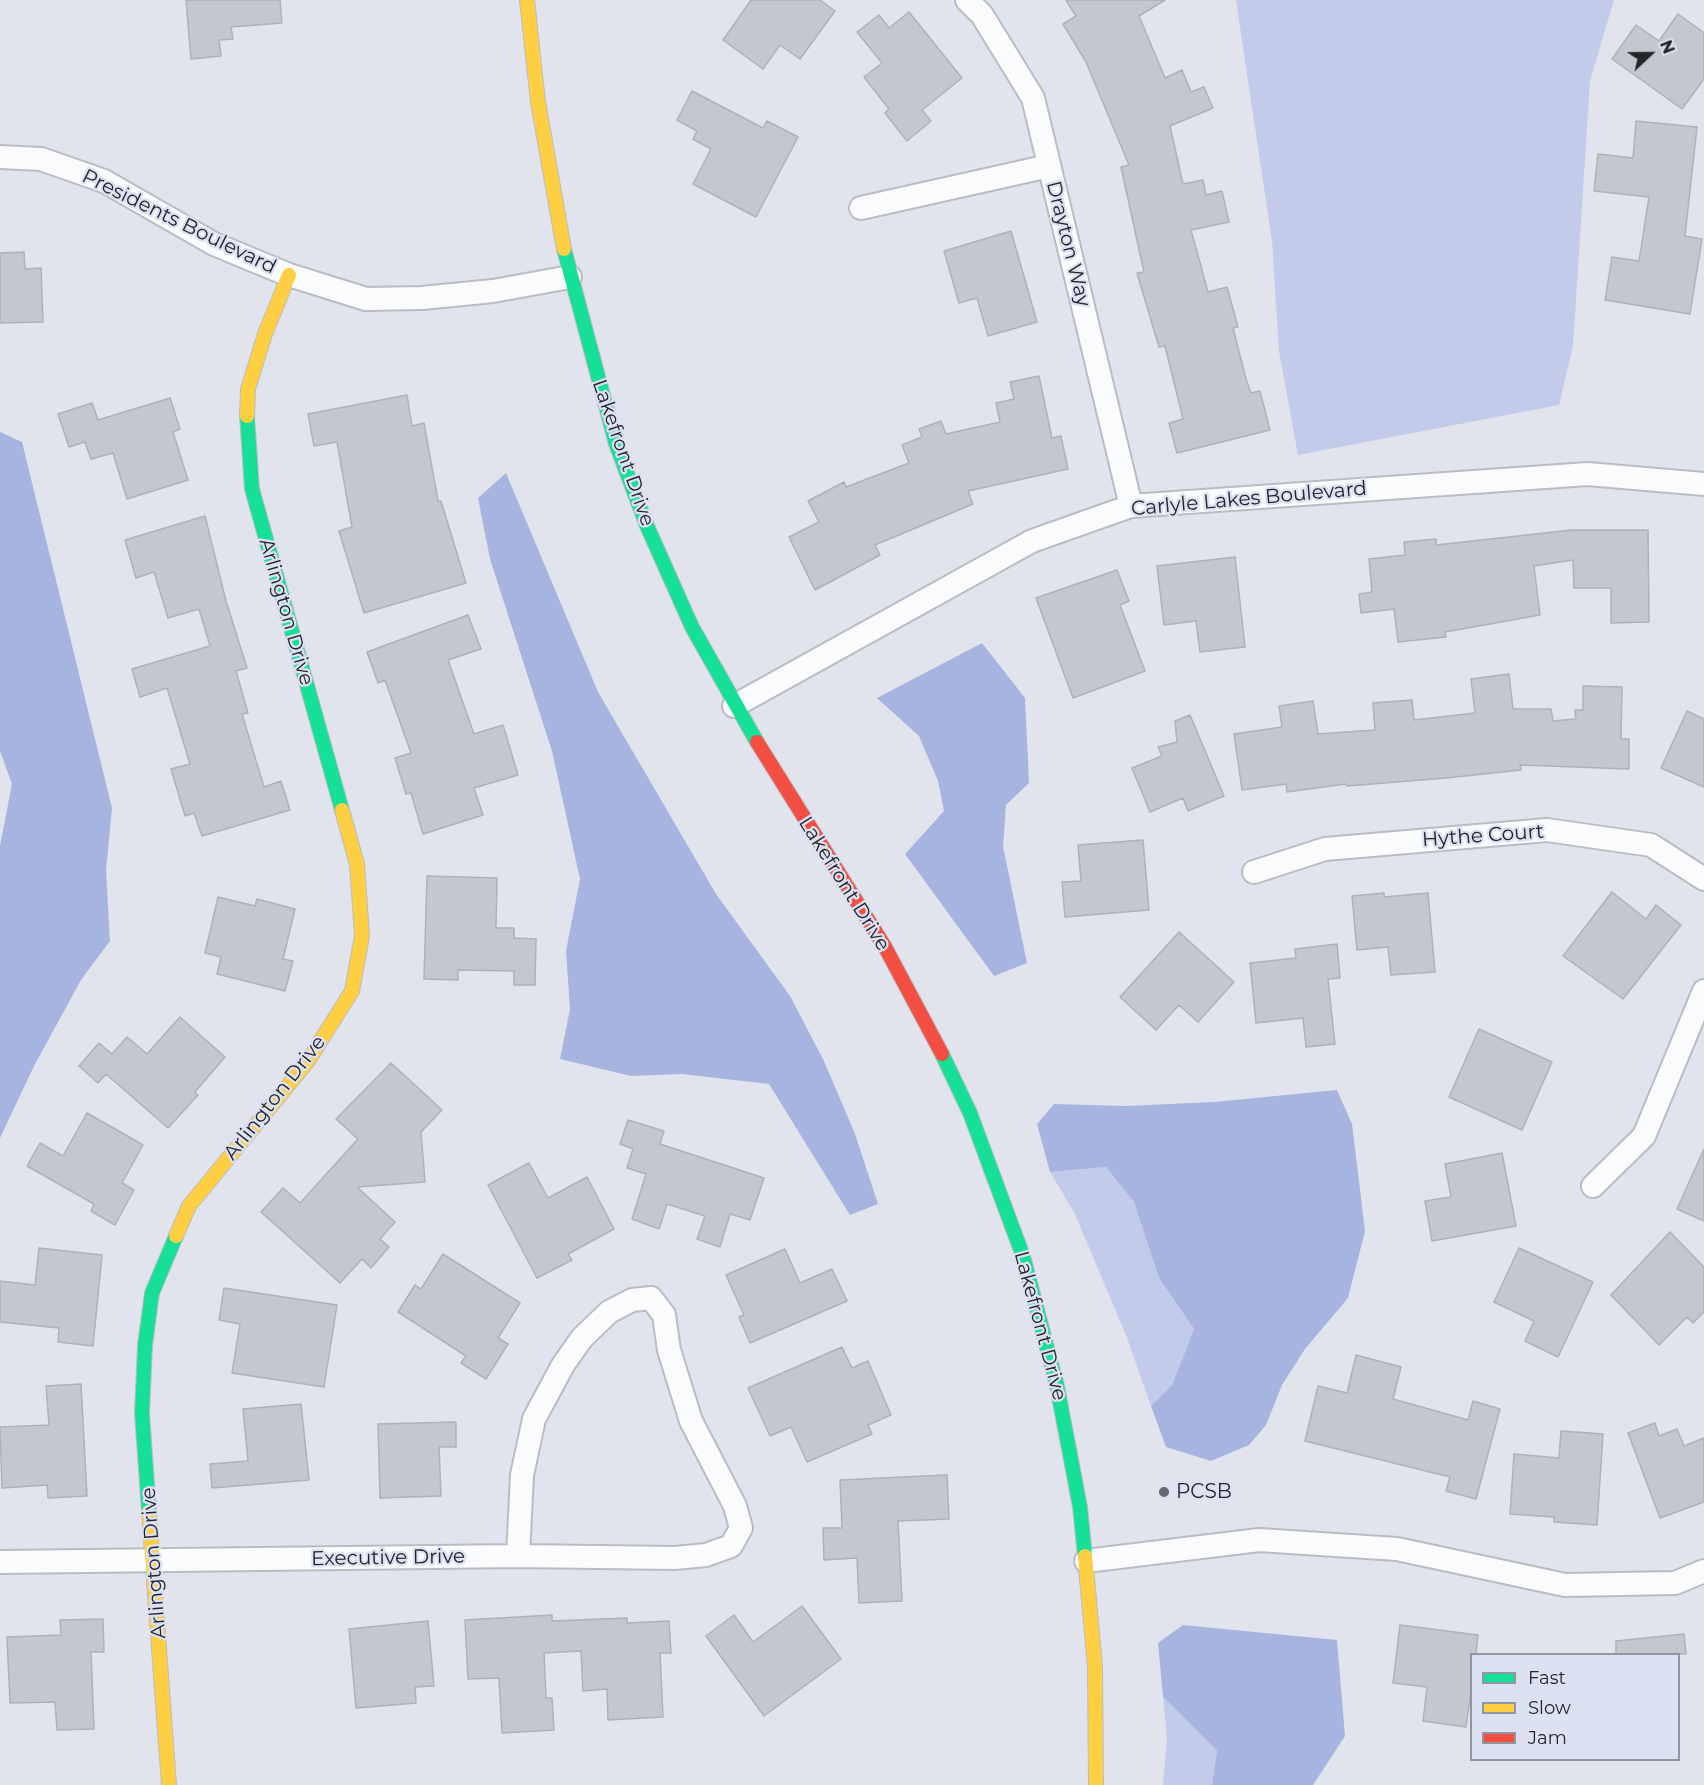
<!DOCTYPE html>
<style>
body{margin:0}
#map{position:relative;width:1704px;height:1785px;overflow:hidden;background:#e1e4ed;font-family:Montserrat,sans-serif}
canvas{display:block}
.legend{position:absolute;left:1470px;top:1653px;width:210px;height:108px;box-sizing:border-box;background:#dce1f2;border:2px solid #9296a2;margin:0;padding:8px 10px;list-style:none;font-size:18px;color:#23252b}
.legend li{display:flex;align-items:center;gap:12px;height:30px}
.legend b{width:30px;border:2px solid #9296a2}
.north{position:absolute;left:1620px;top:24px;width:60px;height:60px;-webkit-text-stroke:4px #dce1f2;paint-order:stroke;rotate:68deg;font-size:16px;font-weight:700;line-height:24px;text-align:center;color:#23252b}
.north::after{content:'';display:block;margin:auto;width:21px;height:27px;background:#23252b;clip-path:polygon(50% 0,100% 100%,50% 72%,0 100%)}
</style>
<div id="map">
<canvas width="1704" height="1785"></canvas>
<ul class="legend">
<li><b style="height:8px;background:#16e098"></b>Fast</li>
<li><b style="height:8px;background:#ffcf43"></b>Slow</li>
<li><b style="height:8px;background:#f24e42"></b>Jam</li>
</ul>
<div class="north">N</div>
</div>
<script>
const ctx = document.querySelector('canvas').getContext('2d');
ctx.lineJoin = 'round';
function fillPath(path, color) { ctx.fillStyle = color; ctx.fill(path, 'evenodd'); }
const shape = rows => new Path2D(rows.map(r => 'M' + r).join(''));
function trace(path, color, width, dash) { ctx.strokeStyle = color; ctx.lineWidth = width; ctx.lineCap = dash ? 'butt' : 'round'; ctx.setLineDash(dash || []); ctx.stroke(path); }
function label(font, color, halo, rows, align = 'center') {
  ctx.font = font + ' Montserrat,sans-serif'; ctx.lineWidth = 4.5; ctx.setLineDash([]); ctx.textBaseline = 'middle'; ctx.strokeStyle = halo; ctx.fillStyle = color; for (const [text, x, y, turn = 0] of rows) {
    ctx.save(); ctx.translate(x, y); ctx.rotate((+turn || 0) * Math.PI / 180); ctx.textAlign = isNaN(turn) ? turn : align; if (halo) ctx.strokeText(text, 0, 0); ctx.fillText(text, 0, 0); ctx.restore();
  }
}
const green = shape([
 [1236,0,1614,0,1590,81,1573,346,1559,405,1298,455,1279,351,1272,241],
 [1106,1167,1134,1202,1159,1278,1194,1329,1172,1385,1151,1406,1127,1338,1075,1214,1050,1172],
 [1163,1697,1217,1750,1212,1785,1163,1785,1167,1738]
]);
const water = shape([
 [0,432,22,442,112,808,106,870,110,941,81,980,34,1066,0,1138,0,846,12,784,0,751],
 [506,473,598,692,716,894,790,996,824,1061,855,1134,878,1204,850,1215,769,1084,682,1074,631,1076,560,1059,570,1009,566,951,580,879,552,751,490,559,478,498],
 [982,643,1025,698,1029,783,1006,805,1003,846,1027,963,994,976,905,854,944,811,938,781,919,736,877,698],
 [1337,1090,1352,1124,1365,1231,1348,1298,1305,1349,1282,1385,1266,1425,1249,1445,1211,1461,1166,1447,1151,1406,1172,1385,1194,1329,1159,1278,1134,1202,1106,1167,1050,1172,1037,1124,1054,1104,1126,1106,1214,1102],
 [1183,1625,1337,1640,1345,1736,1313,1785,1212,1785,1217,1750,1163,1697,1158,1643]
]);
const building = shape([
 [186,0,280,0,282,23,231,27,233,39,219,40,221,56,191,59,186,0],
 [751,0,820,0,835,11,800,59,780,45,763,69,723,40,751,0],
 [1066,0,1165,0,1139,16,1165,78,1182,70,1191,92,1204,87,1213,108,1170,126,1183,184,1203,180,1206,195,1222,191,1229,222,1191,230,1208,292,1227,287,1238,327,1233,328,1246,379,1251,393,1260,391,1270,430,1177,453,1169,423,1183,419,1165,346,1159,347,1137,273,1144,272,1121,167,1129,165,1086,62,1063,24,1076,16,1066,0],
 [909,12,962,78,922,110,931,121,907,141,885,113,889,109,864,77,882,63,857,32,879,15,889,28,909,12],
 [1678,14,1704,33,1704,79,1682,109,1612,59,1636,25,1659,41,1678,14],
 [692,91,763,128,767,121,798,137,756,217,693,184,711,149,693,139,697,131,677,120,692,91],
 [1636,121,1697,127,1685,236,1702,239,1690,314,1605,300,1612,257,1639,261,1649,197,1594,191,1598,154,1633,158,1636,121],
 [1011,231,1037,322,988,336,977,298,959,303,944,251,1011,231],
 [24,252,25,269,41,268,43,322,0,323,0,253,24,252],
 [1039,376,1052,438,1061,436,1068,469,968,491,973,504,875,545,880,555,815,590,789,537,819,522,808,501,844,482,846,487,909,463,902,445,922,437,919,429,941,421,946,434,1000,422,996,403,1014,399,1010,382,1039,376],
 [407,395,412,426,424,423,438,501,441,501,466,583,364,613,339,531,352,527,337,442,314,446,308,414,407,395],
 [170,398,180,429,173,432,188,480,127,499,113,453,91,459,85,442,69,447,58,414,92,403,98,420,170,398],
 [205,516,226,601,247,668,236,671,248,713,242,714,264,787,281,781,290,810,202,836,194,813,185,816,171,769,190,764,167,688,140,697,132,669,210,646,199,609,168,618,154,572,136,578,125,540,205,516],
 [1572,530,1648,530,1649,622,1611,623,1611,588,1574,588,1573,560,1534,566,1540,615,1445,632,1446,637,1398,642,1394,609,1361,613,1359,594,1372,592,1369,559,1405,555,1404,542,1436,539,1436,545,1572,530],
 [1235,557,1245,647,1200,652,1196,621,1164,625,1157,566,1235,557],
 [1117,570,1129,601,1120,605,1145,671,1073,698,1036,598,1117,570],
 [468,615,481,649,448,660,474,734,503,725,518,775,474,788,483,815,423,834,411,793,406,794,395,758,411,753,385,680,378,683,367,652,468,615],
 [1509,674,1513,709,1551,709,1553,721,1576,719,1575,710,1583,710,1583,686,1622,687,1621,739,1629,739,1629,769,1520,765,1521,770,1446,778,1347,786,1346,784,1287,792,1286,784,1242,790,1234,734,1282,727,1279,706,1313,701,1318,734,1375,730,1373,703,1412,700,1414,720,1475,713,1471,679,1509,674],
 [1687,711,1704,719,1704,787,1661,768,1687,711],
 [1190,715,1224,796,1188,811,1183,798,1150,812,1132,768,1162,756,1158,747,1177,742,1175,721,1190,715],
 [1143,840,1149,910,1065,917,1062,882,1081,881,1078,845,1143,840],
 [427,876,497,878,496,928,514,928,514,938,536,939,535,985,514,985,514,971,458,970,458,980,424,979,427,876],
 [1612,892,1646,919,1656,905,1681,925,1623,999,1563,956,1612,892],
 [1384,893,1384,897,1428,893,1435,972,1391,975,1388,947,1357,950,1352,896,1384,893],
 [218,897,255,906,257,899,295,909,283,959,293,961,285,991,217,974,221,957,205,953,218,897],
 [1179,932,1234,982,1198,1022,1179,1005,1156,1030,1120,997,1179,932],
 [1337,944,1340,978,1328,979,1335,1044,1306,1047,1303,1018,1256,1023,1250,963,1296,958,1295,949,1337,944],
 [180,1017,225,1057,195,1092,198,1095,168,1128,106,1074,98,1083,79,1066,99,1043,112,1054,127,1037,147,1054,180,1017],
 [1479,1029,1552,1062,1522,1130,1449,1097,1479,1029],
 [391,1063,442,1110,421,1132,425,1182,357,1187,395,1222,380,1239,389,1247,371,1268,362,1259,340,1283,261,1212,283,1188,300,1203,358,1139,336,1119,391,1063],
 [87,1113,143,1145,122,1183,134,1190,115,1225,91,1211,94,1204,27,1166,40,1143,63,1156,87,1113],
 [628,1120,664,1131,660,1144,764,1178,750,1220,730,1214,720,1247,697,1239,705,1216,667,1204,659,1229,632,1219,646,1174,627,1168,633,1149,620,1144,628,1120],
 [1704,1149,1704,1221,1677,1209,1704,1149],
 [1502,1153,1516,1226,1432,1241,1425,1201,1451,1197,1445,1164,1502,1153],
 [529,1163,548,1198,587,1177,614,1229,568,1254,572,1260,537,1278,488,1185,529,1163],
 [1670,1232,1704,1267,1704,1312,1693,1323,1687,1317,1659,1345,1611,1295,1670,1232],
 [39,1248,102,1255,93,1346,58,1342,59,1328,0,1322,0,1281,35,1285,39,1248],
 [1519,1248,1593,1282,1558,1357,1525,1341,1534,1321,1494,1302,1519,1248],
 [785,1249,800,1283,832,1269,847,1301,750,1343,739,1317,744,1315,726,1275,785,1249],
 [443,1254,520,1303,498,1338,508,1344,486,1379,461,1363,466,1356,398,1312,415,1285,421,1289,443,1254],
 [224,1288,337,1305,324,1387,232,1373,240,1324,219,1320,224,1288],
 [842,1347,852,1368,868,1361,891,1415,868,1425,872,1434,807,1462,791,1427,770,1436,748,1388,842,1347],
 [1356,1355,1401,1367,1393,1399,1468,1420,1473,1401,1500,1409,1476,1499,1446,1491,1450,1477,1305,1441,1318,1386,1347,1393,1356,1355],
 [81,1384,87,1496,48,1498,47,1485,2,1488,0,1427,49,1425,46,1386,81,1384],
 [301,1404,309,1480,212,1488,210,1464,248,1461,243,1409,301,1404],
 [456,1422,456,1447,439,1447,441,1496,380,1498,378,1424,456,1422],
 [1655,1423,1659,1436,1677,1429,1684,1446,1704,1438,1704,1502,1660,1518,1628,1433,1655,1423],
 [1561,1431,1603,1434,1597,1525,1554,1522,1554,1517,1510,1514,1514,1454,1559,1458,1561,1431],
 [947,1475,949,1519,898,1521,902,1601,859,1603,857,1558,824,1560,823,1528,842,1528,840,1480,947,1475],
 [802,1606,841,1659,764,1716,706,1636,734,1615,753,1642,802,1606],
 [552,1615,552,1621,627,1618,627,1623,669,1621,671,1653,660,1653,663,1717,608,1720,607,1689,583,1691,581,1651,544,1653,546,1698,552,1698,554,1730,502,1733,499,1678,468,1679,465,1620,552,1615],
 [103,1619,104,1652,91,1652,94,1729,57,1730,55,1702,10,1703,7,1637,61,1635,60,1620,103,1619],
 [428,1621,434,1686,415,1687,416,1703,356,1708,349,1629,428,1621],
 [1400,1625,1478,1635,1476,1654,1472,1654,1472,1687,1466,1727,1423,1721,1427,1687,1393,1683,1400,1625],
 [1684,1634,1686,1654,1616,1654,1616,1641,1684,1634]
]);
const street = shape([
 [967,0,982,15,1033,98,1131,506],
 [0,157,41,159,104,181,214,244,289,275,366,299,422,298,493,291,570,277],
 [861,208,1049,166],
 [734,706,1032,541,1131,506,1588,474,1704,484],
 [1254,872,1325,849,1547,830,1651,845,1704,879],
 [1593,1186,1644,1136,1704,991],
 [1086,1561,1259,1540,1397,1549,1565,1585,1675,1583,1704,1571],
 [0,1562,518,1556,675,1558,706,1555,731,1546,741,1528,735,1506,691,1421,669,1350,664,1315,651,1298,632,1300,609,1312,582,1338,563,1365,534,1419,522,1475,518,1556]
]);
const fast = shape([
 [564,249,616,444,647,526,692,627,757,742],
 [247,416,252,489,342,810],
 [942,1054,970,1113,1023,1256,1057,1386,1080,1507,1085,1556],
 [149,1512,142,1413,145,1345,152,1293,176,1236]
]);
const slow = shape([
 [527,0,538,102,564,249],
 [247,416,248,389,265,334,289,275],
 [176,1236,189,1206,308,1061,352,991,362,936,357,864,342,810],
 [149,1512,169,1785],
 [1085,1556,1095,1667,1096,1785]
]);
const jam = shape([
 [757,742,885,947,942,1054]
]);
const markers = [
 [1164,1492,6,"#66686f"]
];
const streetNames = [
 ["Presidents Boulevard",179,222,26],
 ["Drayton Way",1068,244,76],
 ["Lakefront Drive",623,453,71],
 ["Carlyle Lakes Boulevard",1249,499,-5],
 ["Arlington Drive",286,612,74],
 ["Hythe Court",1483,836,-4],
 ["Lakefront Drive",844,884,58],
 ["Arlington Drive",275,1098,-52],
 ["Lakefront Drive",1040,1326,75],
 ["Executive Drive",388,1558,-1],
 ["Arlington Drive",154,1563,-94]
];
const poiNames = [
 ["PCSB",1176,1492]
];
fillPath(green, '#c2ccea');
fillPath(water, '#a7b4e0');
fillPath(building, '#c5c7ce');
trace(building, '#aeb1b8', 1.5);
trace(street, '#babcc3', 26);
trace(fast, '#babcc3', 16);
trace(slow, '#babcc3', 16);
trace(jam, '#babcc3', 16);
trace(street, '#fafbfc', 22);
trace(fast, '#16e098', 14);
trace(slow, '#ffcf43', 14);
trace(jam, '#f24e42', 14);
for (const [x, y, r, color] of markers) { const dot = new Path2D(); dot.arc(x, y, r, 0, 2 * Math.PI); ctx.fillStyle = color; ctx.fill(dot); trace(dot, '#dce1f2', 2); }
label('20px', '#23252b', '#dce1f2', streetNames);
label('20px', '#23252b', '#dce1f2', poiNames, 'left');
</script>
